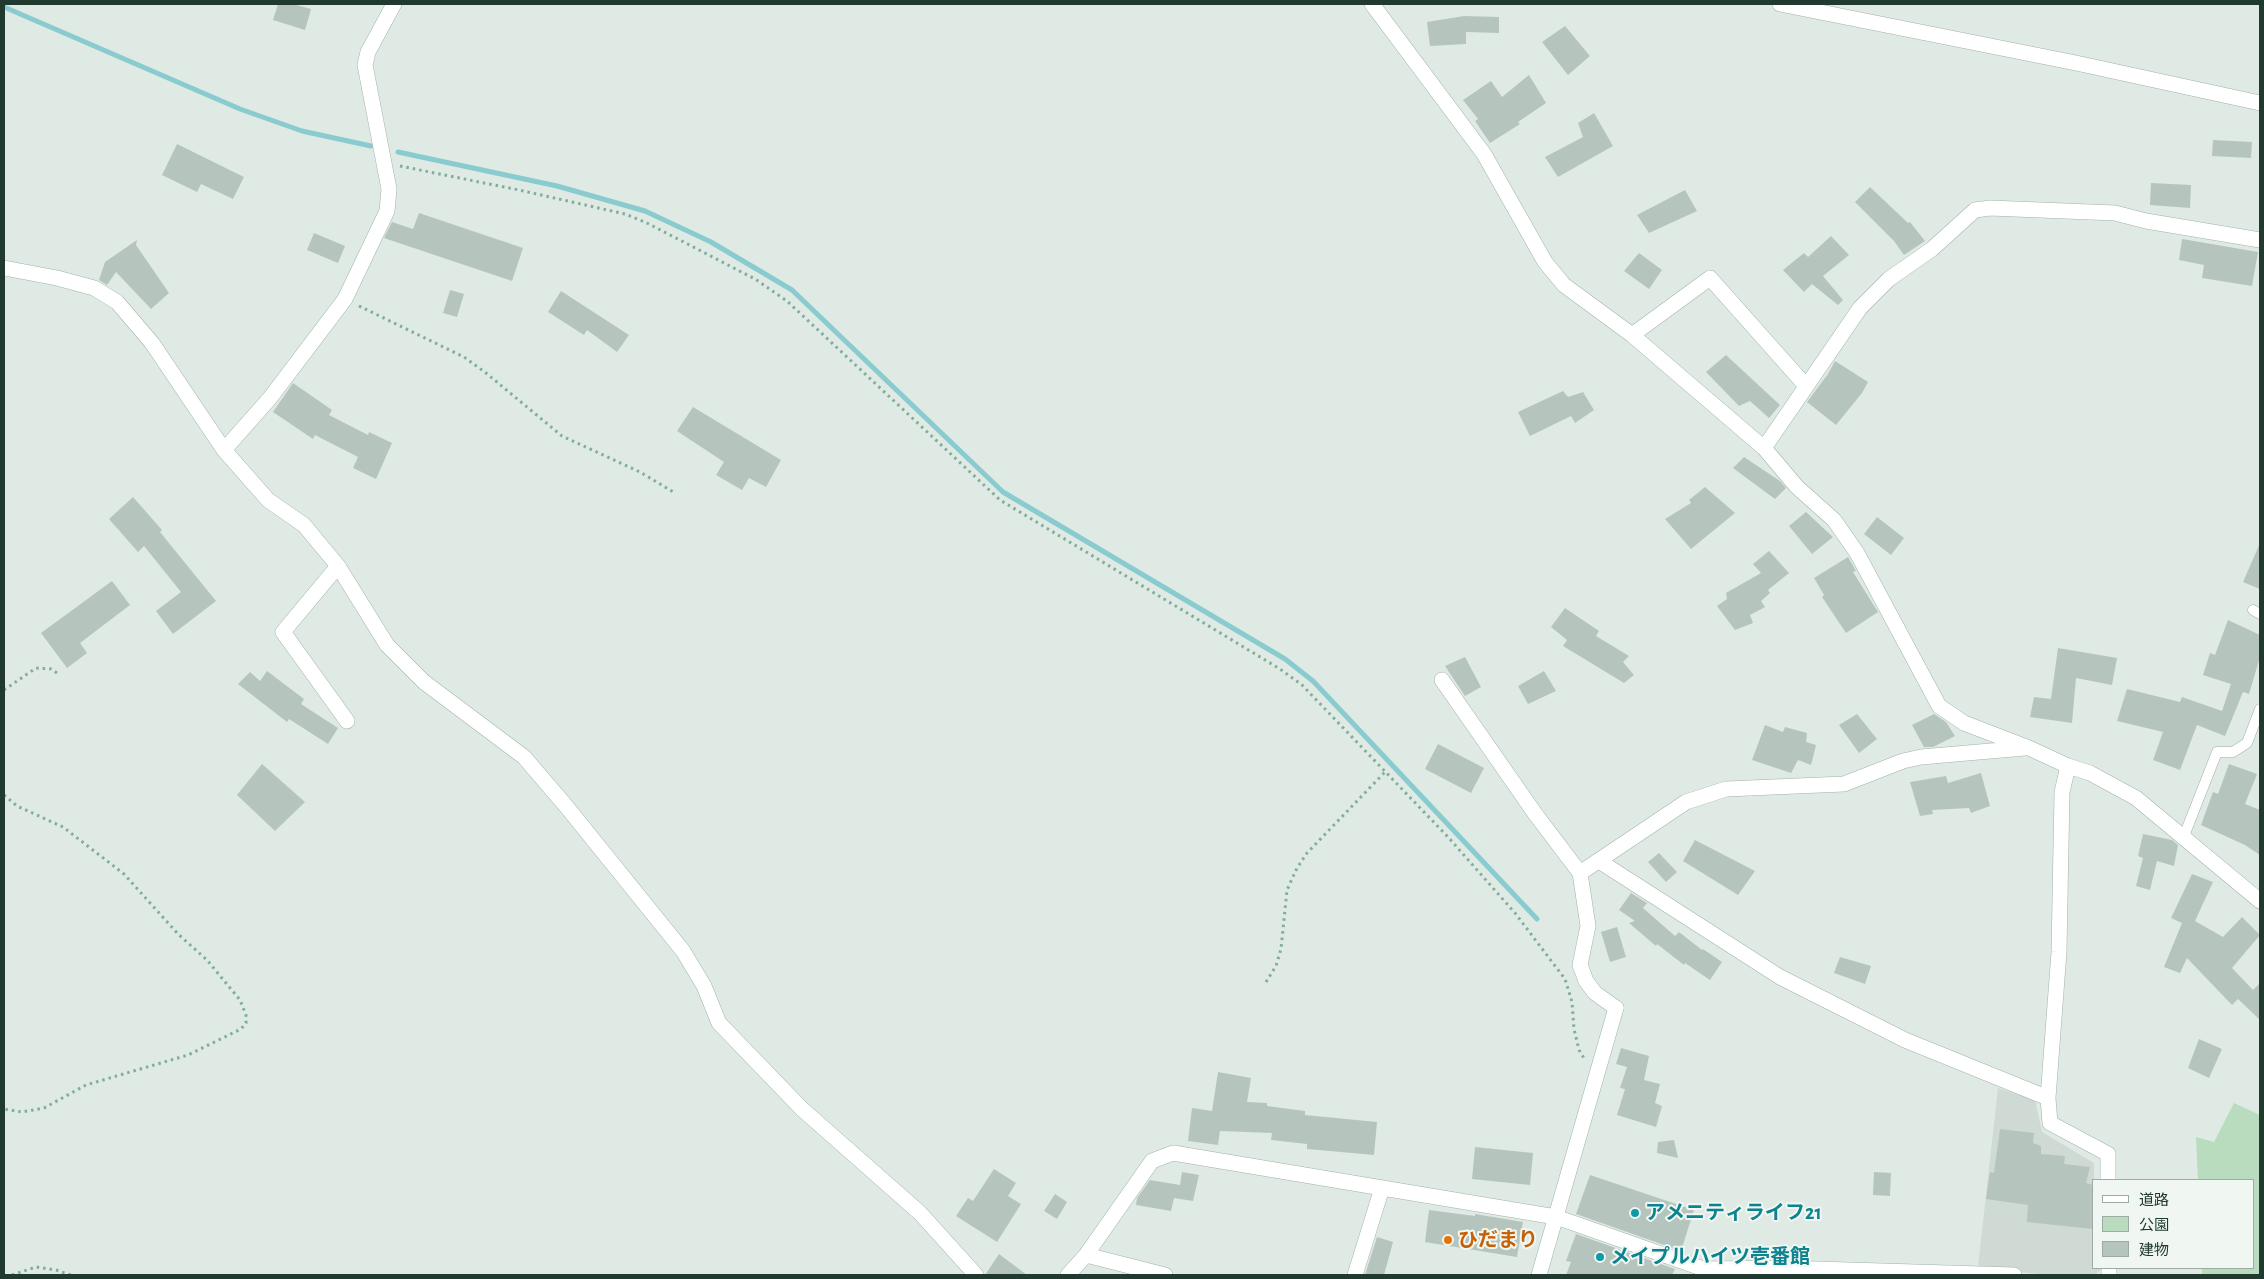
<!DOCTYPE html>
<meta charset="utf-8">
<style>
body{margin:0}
#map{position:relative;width:2264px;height:1279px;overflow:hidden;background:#dfeae4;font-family:"Alegreya Sans","Noto Sans JP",sans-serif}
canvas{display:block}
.frame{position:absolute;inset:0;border:5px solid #213a30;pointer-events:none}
.legend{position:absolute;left:2092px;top:1179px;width:162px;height:90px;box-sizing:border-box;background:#f0f7f2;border:1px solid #9daba4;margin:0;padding:6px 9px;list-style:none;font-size:15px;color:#213a30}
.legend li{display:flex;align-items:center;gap:10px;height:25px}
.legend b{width:25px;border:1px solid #9daba4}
</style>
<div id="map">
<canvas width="2264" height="1279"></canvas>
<div class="frame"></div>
<ul class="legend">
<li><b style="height:6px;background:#fff"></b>道路</li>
<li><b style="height:14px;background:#b9dbbe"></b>公園</li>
<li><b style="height:14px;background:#b5c5bd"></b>建物</li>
</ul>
</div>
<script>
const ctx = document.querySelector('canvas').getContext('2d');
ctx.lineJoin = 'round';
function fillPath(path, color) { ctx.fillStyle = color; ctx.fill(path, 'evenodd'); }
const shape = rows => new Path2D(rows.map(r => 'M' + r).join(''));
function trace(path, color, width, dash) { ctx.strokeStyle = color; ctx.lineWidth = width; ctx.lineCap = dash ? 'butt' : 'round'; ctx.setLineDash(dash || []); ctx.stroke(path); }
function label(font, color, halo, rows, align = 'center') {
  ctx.font = font + ' "Alegreya Sans","Noto Sans JP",sans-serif'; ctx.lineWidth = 4; ctx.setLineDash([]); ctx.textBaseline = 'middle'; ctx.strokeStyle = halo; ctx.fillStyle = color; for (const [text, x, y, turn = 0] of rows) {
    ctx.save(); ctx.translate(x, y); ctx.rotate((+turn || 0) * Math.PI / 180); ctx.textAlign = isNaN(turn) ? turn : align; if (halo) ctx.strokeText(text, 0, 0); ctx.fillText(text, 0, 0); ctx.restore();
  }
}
const built = shape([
 [1998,1088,2035,1100,2042,1132,2094,1163,2093,1268,2101,1268,2101,1270,2094,1275,2047,1275,1978,1267]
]);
const green = shape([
 [2234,1103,2260,1115,2260,1275,2202,1275,2202,1268,2253,1268,2253,1180,2198,1180,2196,1137,2214,1142]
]);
const stream = shape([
 [4,7,240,109,302,131,371,146],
 [398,152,557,186,645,211,711,242,792,290,1003,492,1285,659,1313,681,1537,919]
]);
const building = shape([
 [278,4,293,4,311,9,305,30,273,20],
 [1464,16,1499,17,1499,33,1466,32,1466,44,1430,46,1427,22],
 [1565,26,1590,56,1568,75,1542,42],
 [1529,75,1546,103,1518,122,1520,124,1490,143,1475,121,1478,119,1463,100,1491,81,1502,97],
 [1594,113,1613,146,1558,177,1545,157,1583,137,1578,123],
 [2213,140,2252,142,2251,158,2212,156],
 [177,144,244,177,233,199,201,184,197,192,162,175],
 [2151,183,2191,185,2190,208,2150,205],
 [1870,187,1908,223,1910,222,1925,241,1904,255,1894,241,1855,202],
 [1685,190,1697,211,1649,233,1637,215],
 [419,213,523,248,512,281,384,238,392,222,413,229],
 [314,233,345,246,338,263,307,250],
 [1831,236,1849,255,1823,276,1843,300,1838,305,1812,284,1804,292,1783,270,1804,253,1808,257],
 [2182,239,2258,252,2252,286,2202,278,2204,265,2179,260],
 [137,240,136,245,169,293,151,309,116,272,107,285,99,280,105,262],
 [1639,253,1662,270,1649,289,1624,271],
 [450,290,464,294,457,317,443,313],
 [561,291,629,335,617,352,587,330,584,335,548,312],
 [1726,355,1780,405,1769,418,1750,401,1739,406,1706,372],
 [1835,361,1868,382,1862,393,1836,425,1807,402,1828,374],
 [293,383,332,410,329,415,368,435,369,432,392,443,376,479,353,468,358,457,315,435,313,439,273,412],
 [1563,391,1568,397,1583,392,1594,410,1575,423,1571,416,1530,436,1518,412],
 [693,407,781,460,766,487,749,478,742,490,716,475,724,462,677,431],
 [1744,457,1780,481,1786,488,1775,499,1733,468],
 [1705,487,1735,513,1691,549,1665,519,1691,503,1689,500],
 [133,497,162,530,160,532,216,601,173,634,156,611,181,592,144,546,138,552,109,519],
 [1806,512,1833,537,1812,554,1789,526],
 [1877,517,1904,538,1891,555,1864,534],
 [2260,543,2260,589,2243,582],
 [1769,551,1789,573,1768,590,1770,593,1761,601,1765,607,1750,615,1753,623,1735,630,1717,606,1727,599,1726,593,1761,573,1753,564],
 [1848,557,1856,571,1853,572,1878,612,1846,633,1822,597,1824,595,1814,578],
 [112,581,130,605,80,643,87,653,67,668,41,633],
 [1565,608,1599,631,1596,636,1629,656,1623,662,1634,675,1624,683,1563,646,1567,640,1551,627],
 [2228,620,2260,635,2260,657,2249,694,2243,692,2225,736,2197,725,2180,770,2153,760,2163,732,2117,721,2127,689,2180,702,2182,697,2222,711,2231,684,2203,675,2210,653,2215,655],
 [2058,648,2117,658,2112,685,2076,678,2072,723,2030,717,2034,697,2051,699],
 [1465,657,1481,687,1465,696,1445,666],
 [267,671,304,699,301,704,338,728,328,744,289,719,287,722,238,684,250,672,260,681],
 [1544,671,1556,691,1528,704,1518,686],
 [1857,714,1877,739,1859,753,1839,725],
 [1934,714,1946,722,1955,736,1933,747,1924,747,1912,725],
 [1765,725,1783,732,1785,727,1807,733,1806,742,1816,745,1811,765,1798,760,1791,773,1752,760],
 [1438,744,1484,768,1471,793,1425,769],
 [262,764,305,802,275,831,237,795],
 [2229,764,2257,774,2245,804,2260,810,2260,855,2245,845,2201,825,2213,792,2218,794],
 [1981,773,1990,806,1971,813,1969,808,1932,810,1933,814,1920,816,1910,782,1946,776,1948,783],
 [2143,834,2172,840,2178,845,2174,866,2157,861,2150,890,2136,886,2143,858,2138,856],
 [1695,840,1755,871,1738,895,1683,861],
 [1659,853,1677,872,1666,882,1648,862],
 [2192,874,2213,882,2195,921,2223,937,2242,917,2260,935,2232,968,2253,990,2260,983,2260,1020,2238,999,2232,1005,2187,958,2180,973,2164,967,2182,923,2171,918],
 [1631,893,1647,903,1643,908,1675,936,1679,932,1702,950,1703,949,1722,962,1710,980,1685,963,1684,965,1657,944,1656,946,1629,923,1635,921,1619,910],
 [1617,927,1626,957,1610,962,1601,932],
 [1840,957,1871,966,1865,984,1834,973],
 [2199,1039,2222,1049,2209,1078,2188,1068],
 [1621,1048,1649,1056,1644,1080,1660,1084,1655,1103,1662,1106,1656,1127,1617,1115,1625,1089,1620,1088,1627,1067,1616,1064],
 [1218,1072,1251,1078,1247,1102,1267,1103,1267,1106,1305,1111,1305,1115,1377,1122,1374,1155,1307,1149,1307,1144,1271,1140,1272,1133,1220,1131,1218,1145,1188,1141,1192,1108,1212,1111],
 [2000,1129,2034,1133,2033,1143,2041,1146,2041,1154,2065,1156,2064,1164,2090,1167,2086,1183,2093,1185,2093,1229,2027,1222,2028,1205,1986,1199,1990,1172,1994,1173],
 [1674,1140,1678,1158,1657,1153,1658,1142],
 [1475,1147,1533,1153,1530,1185,1472,1179],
 [994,1169,1016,1183,1008,1196,1021,1204,997,1242,956,1216,968,1198,973,1201],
 [1182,1172,1199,1175,1193,1201,1174,1198,1171,1211,1136,1205,1137,1198,1150,1180,1180,1185],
 [1874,1172,1891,1173,1890,1196,1873,1195],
 [1590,1175,1694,1210,1681,1251,1576,1214],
 [1055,1194,1067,1202,1057,1219,1044,1211],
 [1429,1210,1475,1216,1475,1214,1523,1222,1517,1257,1425,1242],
 [1576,1234,1675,1269,1672,1275,1566,1275,1571,1262,1566,1261],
 [1377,1237,1393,1242,1384,1275,1365,1275],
 [999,1254,1027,1275,985,1275]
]);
const path = shape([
 [400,166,519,190,625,214,647,223,755,279,787,301,1000,500,1280,669,1302,685,1448,837,1515,913,1565,979,1572,1002,1574,1029,1579,1050,1585,1060],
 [359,306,464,357,486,373,562,436,640,472,675,493],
 [4,690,36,668,51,669,57,673],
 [4,795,17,806,63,827,124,874,178,934,207,960,240,1000,246,1015,246,1023,241,1029,188,1055,86,1085,44,1108,22,1112,4,1109],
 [1266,982,1276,966,1281,949,1287,890,1297,868,1307,853,1385,772],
 [12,1275,36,1267,56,1270,71,1275]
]);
const lane = shape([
 [2253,610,2260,614],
 [2184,836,2217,752,2233,752,2247,743,2260,709]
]);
const street = shape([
 [1372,4,1484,154,1545,262,1564,285,1632,335,1764,448,1797,487,1834,520,1857,553,1939,706,1964,723,2029,748,2068,766,2090,773,2136,798,2260,901],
 [1780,4,2076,63,2260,103],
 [4,268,57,278,94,288,117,302,152,343,224,450,268,500,304,525,338,566,387,645,424,682,524,757,566,806,683,951,704,986,719,1023,802,1109,920,1213,976,1275],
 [1632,335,1710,278,1806,386],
 [1764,448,1860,308,1889,279,1932,249,1975,210,1990,208,2115,213,2146,221,2260,240],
 [224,450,270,398,345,299,387,211,389,189,365,65,368,52,394,4],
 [338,566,283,632,347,721],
 [1442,680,1536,815,1580,873,1588,926,1580,965,1586,981,1595,993,1616,1008],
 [1599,861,1780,977,1905,1040,2048,1098,2050,1123,2108,1154,2108,1180],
 [1580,873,1686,802,1726,789,1844,784,1903,761,1921,757,2025,748],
 [2048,1098,2059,952,2062,792,2068,766],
 [1086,1255,1165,1275],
 [2109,1268,2109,1275],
 [1068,1275,1086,1255,1152,1161,1173,1153,1556,1217,1704,1269,1784,1268,2014,1275],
 [1355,1275,1382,1188]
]);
const secondary = shape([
 [1539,1275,1616,1008]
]);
const markers = [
 [1635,1213,5,"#0f9aa8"],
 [1448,1240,5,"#e8710a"],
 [1600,1257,5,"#0f9aa8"]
];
const cultureNames = [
 ["アメニティライフ21",1645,1213],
 ["メイプルハイツ壱番館",1610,1257]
];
const foodNames = [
 ["ひだまり",1458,1240]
];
fillPath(built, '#cedad3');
fillPath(green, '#b9dbbe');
trace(stream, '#89cbce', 5);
fillPath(building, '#b5c5bd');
trace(lane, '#a2b2aa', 11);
trace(street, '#a2b2aa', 16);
trace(secondary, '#9fb5ab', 16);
trace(path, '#81ad9a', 3, [2.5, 4]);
trace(lane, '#fff', 10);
trace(street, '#fff', 15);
trace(secondary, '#fff', 15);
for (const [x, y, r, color] of markers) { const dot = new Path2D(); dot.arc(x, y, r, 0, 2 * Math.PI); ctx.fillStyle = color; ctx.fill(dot); trace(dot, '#f0f7f2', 2); }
label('bold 20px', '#0d838f', '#f0f7f2', cultureNames, 'left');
label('bold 20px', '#c56008', '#f0f7f2', foodNames, 'left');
</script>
